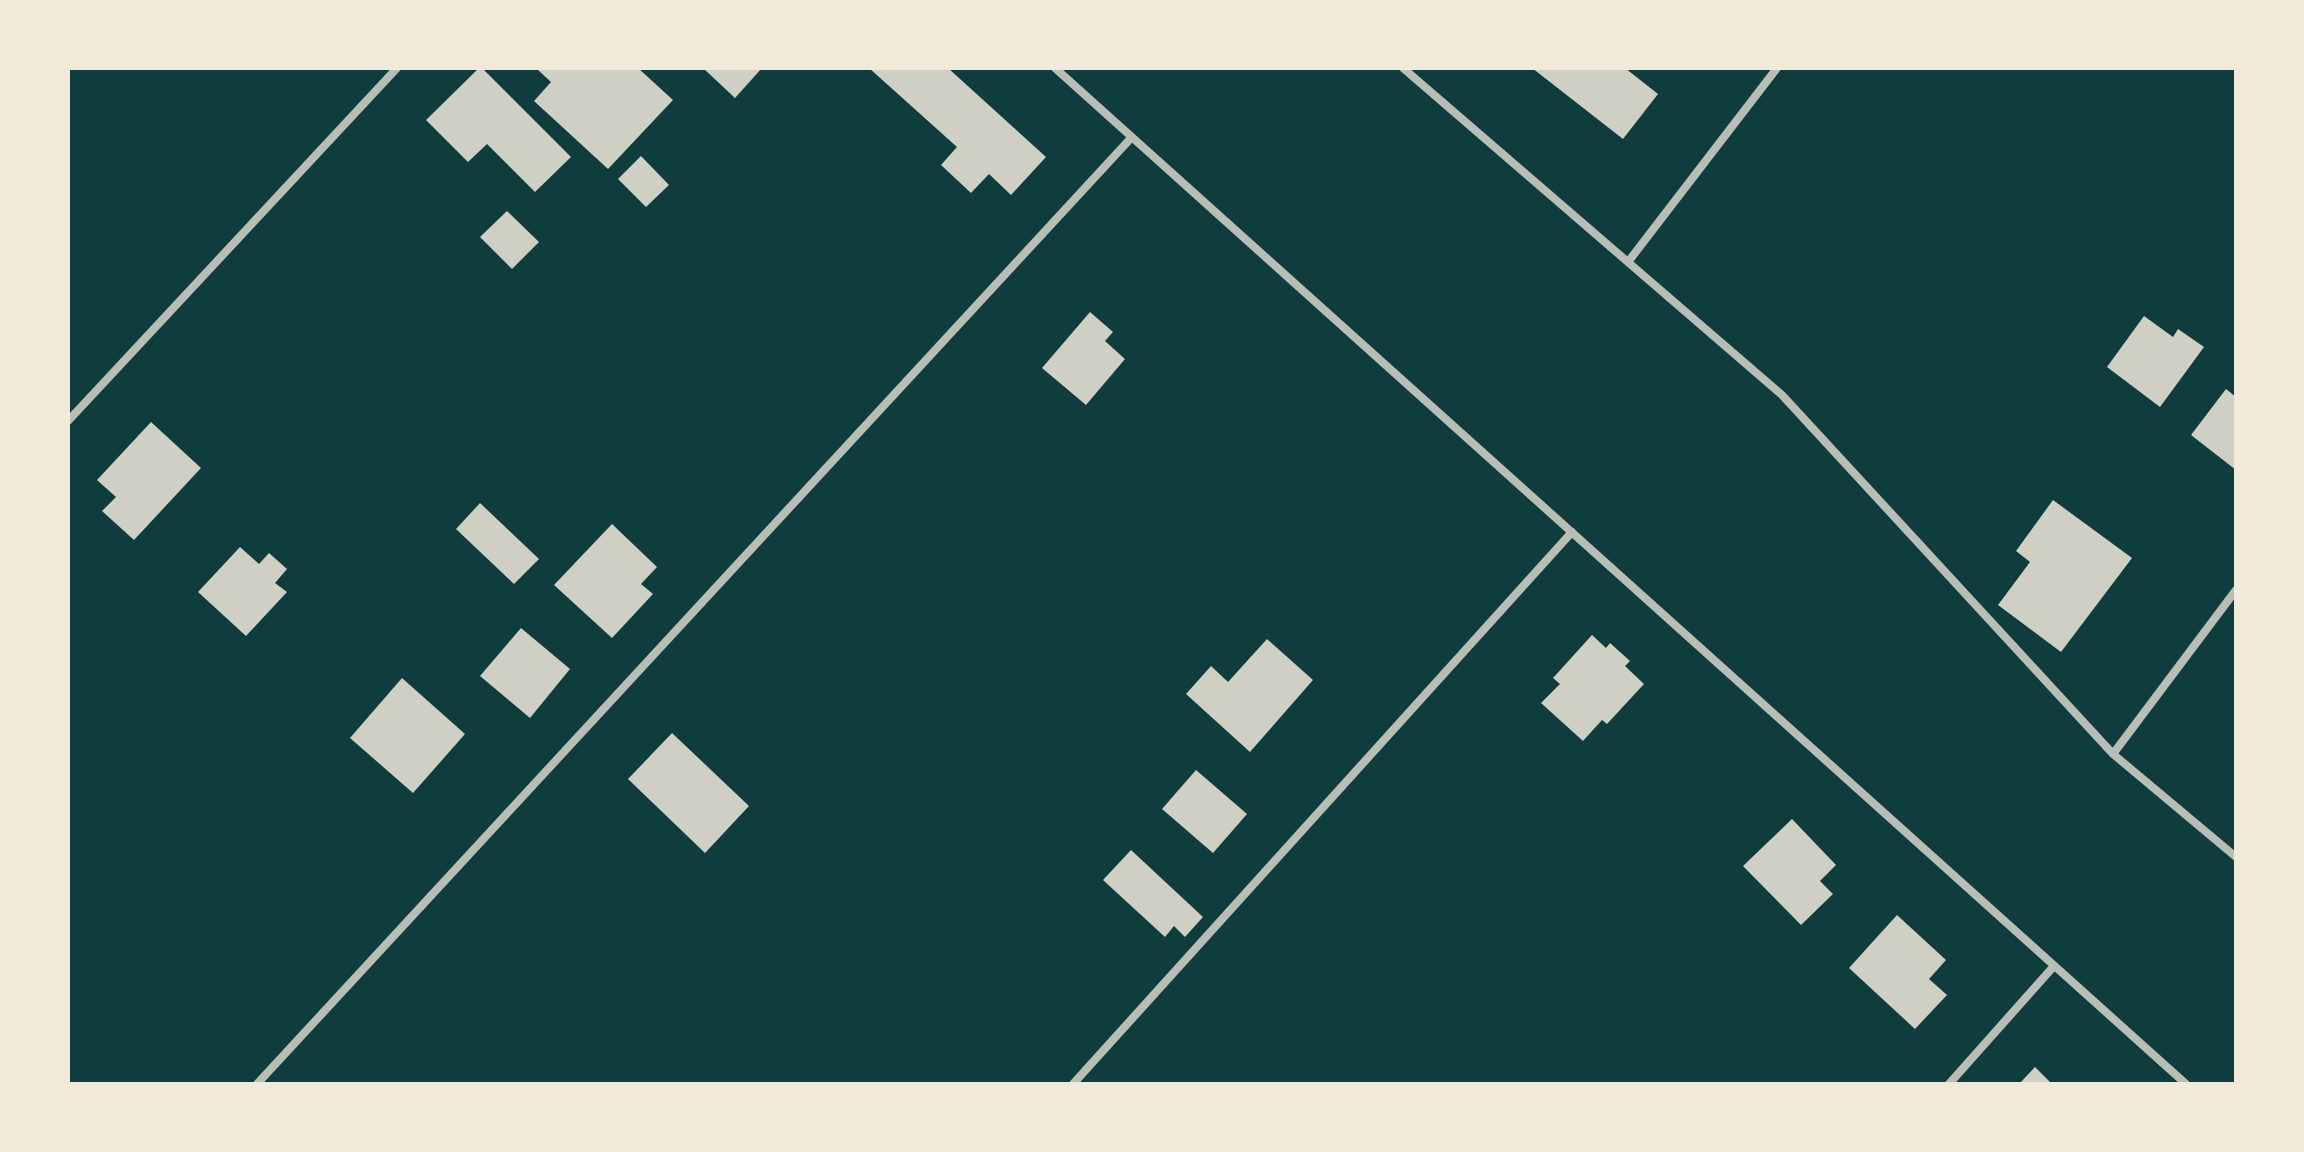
<!DOCTYPE html>
<style>
body{margin:0}
#map{position:relative;width:2304px;height:1152px;overflow:hidden;background:#0f3d3e;font-family:"Golos Text",sans-serif}
canvas{display:block}
.frame{position:absolute;inset:0;border:70px solid #f1e9da;pointer-events:none}
</style>
<div id="map">
<canvas width="2304" height="1152"></canvas>
<div class="frame"></div>
</div>
<script>
const ctx = document.querySelector('canvas').getContext('2d');
ctx.lineJoin = 'round';
function fillPath(path, color) { ctx.fillStyle = color; ctx.fill(path, 'evenodd'); }
const shape = rows => new Path2D(rows.map(r => 'M' + r).join(''));
function trace(path, color, width, dash) { ctx.strokeStyle = color; ctx.lineWidth = width; ctx.lineCap = dash ? 'butt' : 'round'; ctx.setLineDash(dash || []); ctx.stroke(path); }
const building = shape([
 [479,68,482,68,571,157,535,192,487,144,468,162,426,120],
 [540,68,638,68,673,100,608,169,534,101,551,82,538,70],
 [703,68,762,68,735,98],
 [869,68,948,68,1046,157,1011,195,989,174,971,193,941,165,957,147],
 [1532,68,1625,68,1658,94,1623,139],
 [641,156,669,185,646,207,618,179],
 [507,211,539,242,512,269,480,237],
 [1090,312,1113,332,1105,341,1125,359,1086,405,1042,368],
 [2144,316,2173,337,2178,329,2204,347,2160,407,2107,367],
 [2226,389,2236,397,2236,470,2191,435],
 [151,422,201,468,134,540,102,511,116,497,97,480],
 [2053,500,2132,558,2061,652,1998,605,2030,562,2016,551],
 [480,503,539,559,514,584,456,529],
 [612,524,657,567,641,584,653,594,612,638,554,585],
 [240,547,259,564,269,553,287,569,275,583,287,592,246,636,198,592],
 [521,628,570,669,530,718,480,676],
 [1592,635,1606,648,1610,643,1630,661,1625,666,1644,684,1607,724,1602,720,1583,741,1541,703,1560,684,1553,678],
 [1267,639,1313,680,1250,752,1186,694,1211,666,1228,682],
 [402,678,465,734,413,793,350,738],
 [672,733,749,806,705,853,628,779],
 [1196,770,1247,814,1213,853,1162,809],
 [1792,819,1836,865,1820,881,1833,894,1801,925,1743,866],
 [1131,850,1203,917,1185,937,1174,926,1165,937,1103,880],
 [1897,915,1946,960,1929,979,1947,995,1915,1029,1849,968],
 [2035,1067,2052,1084,2019,1084]
]);
const minor = shape([
 [1055,68,2186,1084],
 [1403,68,1782,395,2113,754,2236,857],
 [1628,262,1777,68],
 [68,421,397,68],
 [2113,754,2236,590],
 [257,1084,1132,137],
 [1073,1084,1572,532],
 [1949,1084,2054,966]
]);
fillPath(building, '#cfcfc3');
trace(minor, '#b8beb3', 8);
</script>
